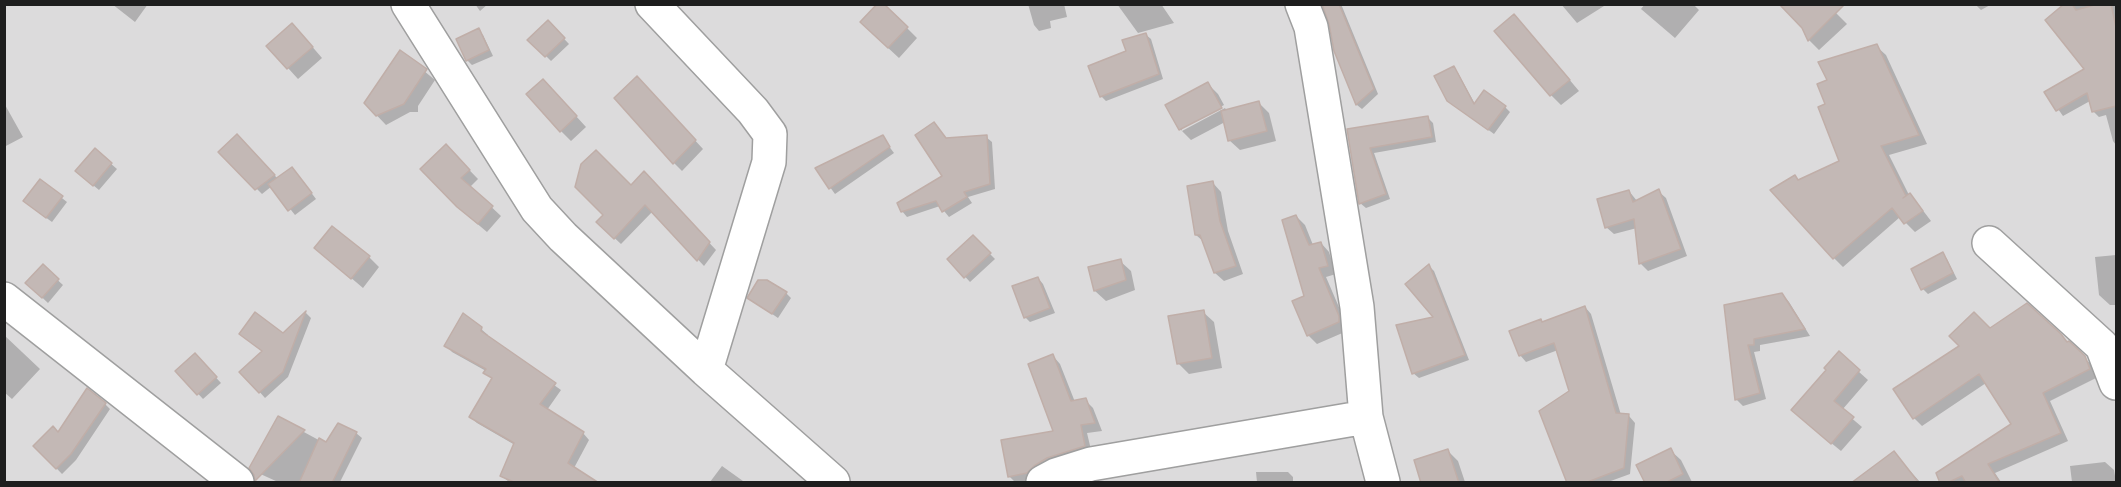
<!DOCTYPE html>
<style>
body{margin:0}
#map{position:relative;width:2121px;height:487px;overflow:hidden;background:#efeae5;font-family:Ubuntu,sans-serif}
canvas{display:block}
.frame{position:absolute;inset:0;border:6px solid #1e1e1e;pointer-events:none}
</style>
<div id="map">
<canvas width="2121" height="487"></canvas>
<div class="frame"></div>
</div>
<script>
const ctx = document.querySelector('canvas').getContext('2d');
ctx.lineJoin = 'round';
function fillPath(path, color) { ctx.fillStyle = color; ctx.fill(path, 'evenodd'); }
const shape = rows => new Path2D(rows.map(r => 'M' + r).join(''));
function trace(path, color, width, dash) { ctx.strokeStyle = color; ctx.lineWidth = width; ctx.lineCap = dash ? 'butt' : 'round'; ctx.setLineDash(dash || []); ctx.stroke(path); }
const residential = shape([
 [5,5,2116,5,2116,482,5,482]
]);
const shadow = shape([
 [112,4,148,4,135,22],
 [475,4,488,4,480,11],
 [1028,4,1064,4,1067,17,1050,21,1051,28,1039,31,1034,25],
 [1117,4,1161,4,1174,23,1138,33],
 [1324,4,1341,4,1378,94,1362,109,1357,105,1335,50,1331,23],
 [1561,4,1603,4,1604,6,1577,23],
 [1645,4,1693,4,1699,10,1675,38,1641,9],
 [1827,4,1847,24,1819,50,1809,40,1803,27],
 [1975,4,1992,4,1981,10],
 [2067,4,2116,4,2116,145,2113,141,2106,115,2099,117,2093,111,2090,101,2063,116,2046,92,2086,69],
 [548,22,569,44,551,61,530,40],
 [1524,26,1579,91,1561,105,1551,95],
 [907,28,917,38,899,58,872,33],
 [478,30,483,35,493,56,472,65,467,60],
 [1145,34,1151,39,1163,79,1106,101,1101,96,1128,52],
 [303,36,322,58,298,79,288,68],
 [1876,46,1886,55,1927,144,1889,155,1909,195,1918,204,1931,221,1915,232,1900,217,1843,267,1834,258,1799,181,1841,162,1827,105,1829,81],
 [401,52,435,80,418,106,418,112,410,112,386,125,365,103],
 [1453,68,1458,73,1475,104,1505,107,1510,112,1494,134,1448,100],
 [1208,84,1218,94,1224,105,1182,127,1182,131,1167,105],
 [645,86,703,149,682,171,674,163],
 [554,92,586,127,571,141,561,131],
 [4,103,23,137,4,147],
 [1259,103,1269,113,1276,141,1240,150,1229,140,1225,122,1191,140,1182,131,1225,108,1227,111],
 [1428,118,1433,123,1436,142,1374,153,1390,199,1366,208,1360,203,1349,131],
 [934,123,947,140,986,137,992,142,995,189,968,197,972,203,949,217,940,206,907,217,902,211,944,177],
 [237,136,278,179,297,174,316,199,295,215,272,186,262,194,220,152],
 [882,137,894,153,835,194,817,169],
 [446,146,478,179,470,187,501,216,487,232,468,216],
 [95,150,117,169,99,190,82,176],
 [644,173,716,250,704,266,653,211,621,244,605,229,605,215],
 [40,181,67,202,52,222,30,206],
 [1213,183,1221,192,1228,231,1243,274,1224,281,1215,273,1204,242,1196,235],
 [1629,191,1637,201,1658,191,1666,198,1687,256,1648,271,1640,263,1637,228,1614,234,1606,227],
 [1296,216,1305,225,1313,245,1321,243,1329,252,1336,274,1326,277,1347,326,1347,331,1317,344,1308,335],
 [973,237,995,259,970,282,949,259],
 [316,248,369,257,379,267,363,288],
 [1942,254,1947,259,1957,279,1928,294,1923,289],
 [2116,255,2116,305,2110,305,2099,295,2095,257],
 [1120,261,1131,271,1135,290,1106,301,1095,291,1090,268],
 [1429,266,1434,271,1469,360,1419,378,1413,373,1436,318],
 [43,267,63,285,48,303,27,283],
 [1038,278,1043,284,1055,313,1030,322,1025,317],
 [786,293,791,298,778,318,749,298],
 [1782,294,1789,302,1810,336,1760,345,1760,351,1754,352,1766,399,1743,406,1736,399,1725,306],
 [1585,307,1591,314,1621,415,1629,416,1635,423,1630,474,1608,482,1568,482,1571,391,1558,350,1526,362,1520,355,1543,323],
 [1203,312,1214,322,1222,368,1189,374,1178,363],
 [306,313,311,318,288,377,265,398,242,372,264,352,241,334,283,335],
 [481,329,488,335,487,337,561,390,547,410,583,433,589,440,574,468,588,482,509,482,502,476,515,445,477,423,471,417,493,379,485,372,486,371,452,352,446,345],
 [1990,330,2068,343,2093,366,2098,377,2050,401,2068,441,1995,473,2001,482,1942,482,2013,424,1986,383,1922,426,1914,418],
 [4,335,40,369,12,399,4,392],
 [1839,354,1868,380,1842,410,1862,427,1841,451,1802,419],
 [195,355,221,383,203,399,177,371],
 [1053,356,1060,364,1075,402,1085,400,1093,408,1102,431,1087,433,1092,454,1034,481,1015,482,1009,476,1055,432],
 [105,404,110,409,76,460,62,474,35,446,58,434],
 [278,418,326,444,338,424,356,433,362,438,340,482,278,482,256,472],
 [1670,450,1681,460,1692,482,1646,482],
 [1448,451,1458,461,1465,482,1423,482],
 [1894,453,1920,482,1865,482],
 [2105,462,2114,470,2116,482,2072,482,2070,466],
 [722,466,743,481,744,482,710,482],
 [1256,472,1288,472,1293,477,1293,482,1257,482]
]);
const building = shape([
 [877,4,884,4,908,27,888,48,860,22,877,4],
 [1322,4,1339,4,1374,89,1356,105,1334,51,1329,24,1322,4],
 [1779,4,1845,4,1808,41,1802,28,1779,4],
 [2064,4,2072,4,2076,10,2098,4,2111,4,2116,27,2116,106,2092,112,2087,93,2056,111,2044,92,2084,69,2045,20,2064,4],
 [1514,14,1570,80,1550,96,1494,31,1514,14],
 [548,20,565,38,545,57,527,40,548,20],
 [292,23,313,47,287,69,266,46,292,23],
 [479,28,489,50,466,61,456,39,479,28],
 [1146,33,1159,74,1100,97,1088,66,1126,51,1122,40,1146,33],
 [1877,44,1919,135,1881,146,1906,196,1903,198,1910,193,1923,211,1904,224,1892,208,1833,259,1770,190,1795,175,1798,180,1839,161,1818,107,1825,104,1817,84,1827,80,1818,62,1877,44],
 [400,50,427,69,404,104,376,116,364,103,400,50],
 [1454,66,1474,104,1484,90,1506,106,1488,130,1447,101,1434,76,1454,66],
 [637,76,696,140,673,164,614,98,637,76],
 [543,79,577,116,560,132,526,94,543,79],
 [1208,82,1222,108,1179,130,1165,105,1208,82],
 [1259,101,1267,131,1228,141,1221,111,1259,101],
 [1428,116,1432,137,1370,148,1386,194,1359,204,1347,129,1428,116],
 [934,122,946,138,987,135,990,184,964,192,967,197,942,212,936,201,901,212,897,203,942,176,915,135,934,122],
 [237,134,275,175,255,190,218,152,237,134],
 [883,135,890,147,829,189,815,168,883,135],
 [446,144,470,170,461,178,493,206,478,224,457,207,420,169,446,144],
 [95,148,112,163,93,186,75,171,95,148],
 [596,150,631,185,644,171,710,242,697,261,645,205,614,239,596,222,603,215,575,187,581,164,596,150],
 [292,167,312,193,288,211,268,184,292,167],
 [40,179,63,196,46,218,23,201,40,179],
 [1213,181,1220,221,1236,266,1214,273,1200,235,1195,235,1187,186,1213,181],
 [1659,189,1681,249,1639,264,1634,219,1605,228,1597,199,1629,190,1633,202,1659,189],
 [1296,215,1309,245,1321,242,1328,266,1319,268,1339,316,1339,322,1307,336,1292,301,1304,296,1282,220,1296,215],
 [332,226,370,256,351,279,314,248,332,226],
 [973,235,991,253,964,278,947,259,973,235],
 [1943,252,1953,273,1921,290,1911,269,1943,252],
 [1121,259,1126,280,1094,291,1088,267,1121,259],
 [43,264,59,279,42,298,25,283,43,264],
 [1429,264,1465,355,1412,374,1396,325,1433,317,1405,284,1429,264],
 [1038,277,1050,308,1024,318,1012,286,1038,277],
 [758,280,767,280,787,292,772,314,747,298,758,280],
 [1782,293,1805,329,1754,339,1754,345,1748,345,1760,393,1735,400,1724,305,1782,293],
 [2027,303,2061,334,2067,342,2069,341,2085,356,2090,369,2043,393,2061,433,1988,464,2000,483,1966,483,1962,476,1947,483,1940,483,1936,473,2011,424,1979,374,1913,419,1893,389,1959,346,1949,336,1974,312,1990,328,2027,303],
 [1585,306,1616,413,1629,414,1624,468,1585,483,1567,483,1539,411,1569,391,1554,343,1519,356,1509,331,1541,319,1542,322,1585,306],
 [1204,310,1212,358,1177,364,1168,316,1204,310],
 [306,311,283,372,259,393,239,372,262,351,239,334,255,312,283,333,306,311],
 [463,313,482,327,481,331,556,383,540,404,584,432,568,463,599,483,516,483,500,476,514,443,469,417,492,378,483,373,486,369,444,346,463,313],
 [1839,351,1860,370,1834,401,1854,417,1831,444,1791,410,1826,370,1824,368,1839,351],
 [195,353,217,377,197,395,175,371,195,353],
 [1053,354,1071,401,1086,398,1095,423,1081,425,1085,446,1047,458,1034,466,1027,473,1008,477,1001,440,1053,431,1028,364,1053,354],
 [87,388,106,403,71,454,56,469,33,446,53,426,58,432,87,388],
 [278,416,305,430,255,481,254,475,249,468,278,416],
 [338,423,357,432,332,483,299,483,319,438,326,442,338,423],
 [1671,448,1683,474,1665,483,1645,483,1636,465,1671,448],
 [1448,449,1459,483,1421,483,1414,460,1448,449],
 [1894,451,1919,483,1851,483,1894,451]
]);
const minor = shape([
 [408,4,537,209,563,237,706,370,833,482],
 [652,4,753,111,770,134,769,162,706,370],
 [1302,4,1311,27,1357,307,1366,417,1383,482],
 [1989,243,2102,346,2116,383],
 [4,299,237,482],
 [1043,482,1056,475,1091,464,1366,417]
]);
fillPath(residential, '#dcdbdc');
fillPath(shadow, '#0003');
fillPath(building, '#c3b8b5');
trace(building, '#c0aea8', 1.5);
trace(minor, '#9f9f9f', 36);
trace(minor, '#fff', 33);
</script>
